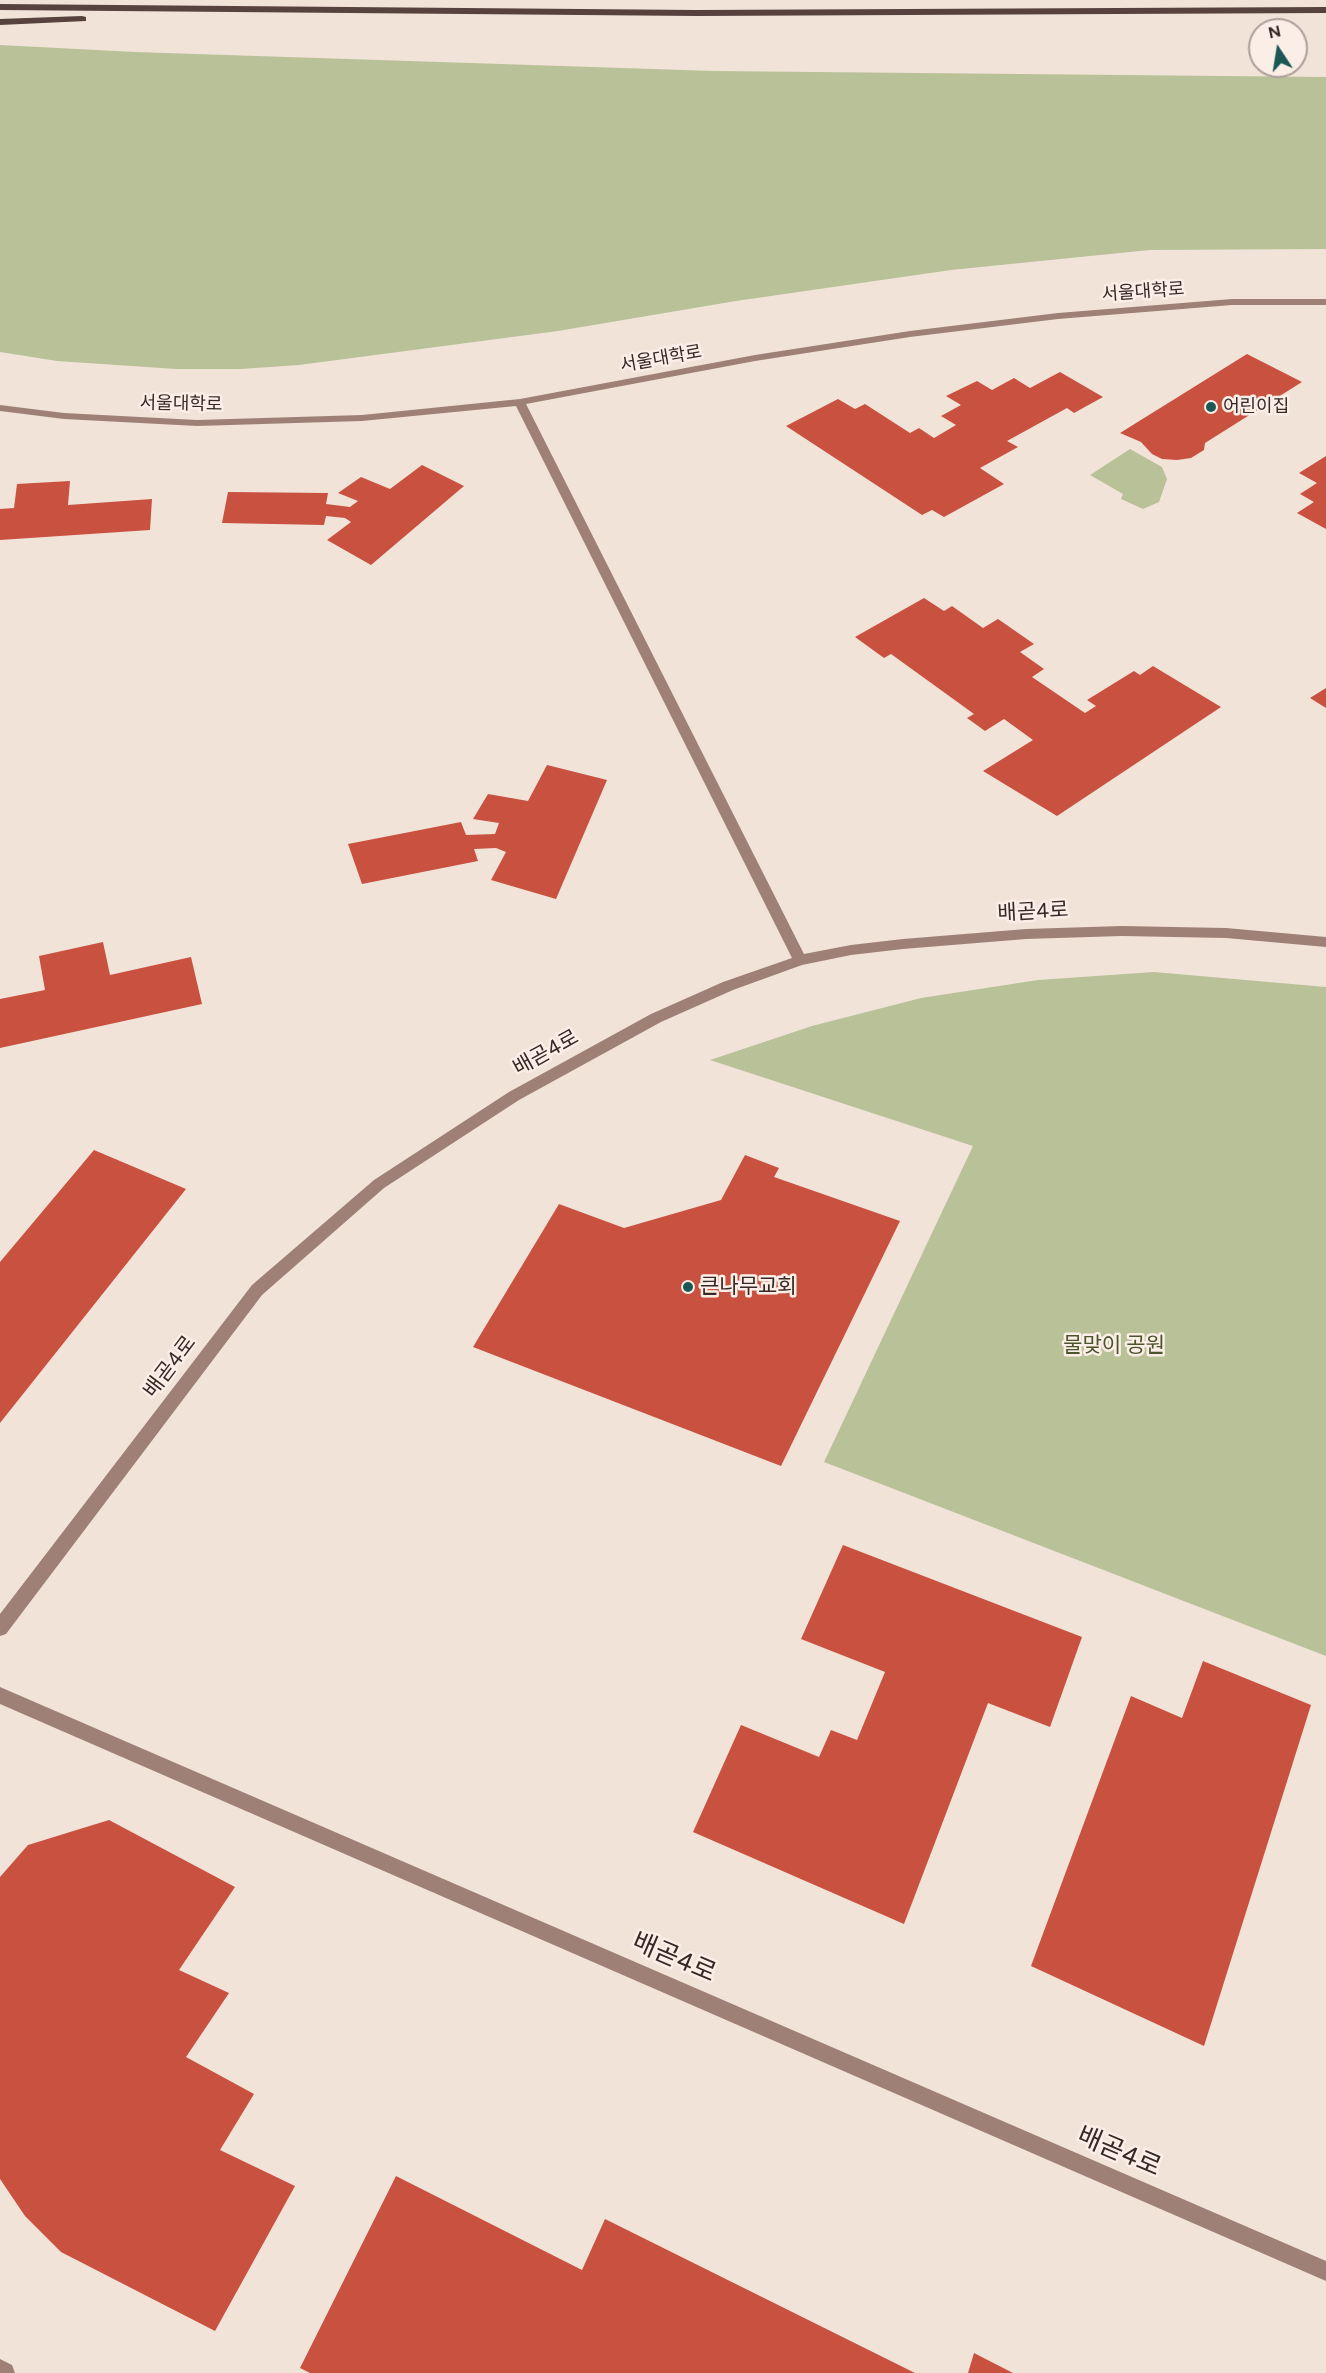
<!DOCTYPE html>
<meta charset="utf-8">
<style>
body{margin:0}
#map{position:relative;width:1326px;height:2373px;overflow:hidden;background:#f2e3d9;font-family:Figtree,sans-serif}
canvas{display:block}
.north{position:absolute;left:1248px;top:18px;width:60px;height:60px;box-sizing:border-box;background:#faeee6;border:2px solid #ac9f99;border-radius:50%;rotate:348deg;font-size:16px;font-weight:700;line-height:24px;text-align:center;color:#362926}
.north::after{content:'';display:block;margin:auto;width:21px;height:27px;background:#1b5855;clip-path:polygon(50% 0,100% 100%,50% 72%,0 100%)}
</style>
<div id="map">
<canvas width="1326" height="2373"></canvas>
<div class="north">N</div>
</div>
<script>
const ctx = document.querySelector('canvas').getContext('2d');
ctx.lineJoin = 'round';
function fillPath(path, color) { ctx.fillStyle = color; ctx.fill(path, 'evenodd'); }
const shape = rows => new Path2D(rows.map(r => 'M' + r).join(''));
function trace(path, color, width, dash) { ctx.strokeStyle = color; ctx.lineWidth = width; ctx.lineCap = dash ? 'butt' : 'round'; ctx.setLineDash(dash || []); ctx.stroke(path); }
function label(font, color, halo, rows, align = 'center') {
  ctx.font = font + ' Figtree,"Noto Sans KR",sans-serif'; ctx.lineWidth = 5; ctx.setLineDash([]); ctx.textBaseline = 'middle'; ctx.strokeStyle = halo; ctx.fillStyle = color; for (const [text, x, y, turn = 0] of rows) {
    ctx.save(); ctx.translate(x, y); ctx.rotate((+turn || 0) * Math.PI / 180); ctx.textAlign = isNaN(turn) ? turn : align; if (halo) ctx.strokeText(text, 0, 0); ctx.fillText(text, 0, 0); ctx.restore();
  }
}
const green = shape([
 [0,45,135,52,714,71,1326,77,1326,249,1150,250,951,270,736,301,558,331,299,365,241,369,176,369,57,361,0,352],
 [1130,449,1162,467,1167,479,1159,502,1143,509,1121,499,1123,494,1090,475],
 [1154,972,1326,987,1326,1656,824,1462,973,1146,710,1060,812,1026,921,998,1038,980]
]);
const building = shape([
 [1247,354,1302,382,1205,443,1204,450,1191,458,1177,460,1162,459,1152,454,1141,442,1120,433],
 [1060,372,1103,397,1074,413,1067,408,1007,441,1018,447,980,468,1004,484,944,517,932,510,922,515,786,426,838,399,855,409,865,404,910,433,919,428,934,438,956,425,941,416,961,405,946,396,977,381,992,390,1014,378,1030,388],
 [1326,456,1326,529,1297,513,1314,502,1300,494,1317,483,1299,473],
 [422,465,464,486,371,565,327,540,351,522,345,518,326,516,324,525,222,523,228,492,328,493,326,504,350,507,358,501,338,493,361,477,390,489],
 [70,481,68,505,152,499,150,530,0,540,0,509,14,508,17,484],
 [924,598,944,611,952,606,983,628,998,619,1034,644,1020,652,1044,669,1032,677,1085,713,1096,706,1087,700,1134,671,1140,675,1153,666,1221,707,1057,816,983,771,1033,740,1004,719,985,731,967,718,974,714,891,654,884,658,855,637],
 [1326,688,1326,708,1310,698],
 [547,765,607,780,556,899,491,880,506,852,496,848,474,849,478,861,362,884,348,844,461,822,466,835,495,834,499,823,473,819,488,794,528,801],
 [103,942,110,975,191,957,202,1004,0,1048,0,999,45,990,39,956],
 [94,1150,186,1189,0,1423,0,1262],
 [745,1155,779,1168,774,1177,900,1221,781,1466,473,1347,559,1204,624,1228,721,1200],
 [843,1545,1082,1637,1050,1727,988,1703,904,1924,693,1832,741,1725,819,1757,831,1730,857,1740,885,1672,801,1639],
 [1203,1661,1311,1705,1204,2046,1031,1966,1131,1696,1182,1718],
 [109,1820,235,1887,179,1970,229,1993,186,2057,254,2094,220,2150,295,2186,215,2331,61,2252,25,2216,0,2179,0,1877,28,1845],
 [396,2176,582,2270,605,2219,915,2373,310,2373,300,2368],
 [974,2353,1013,2373,968,2373]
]);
const secondary = shape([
 [1232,299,1326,299,1326,305,1232,305,1058,319,910,337,755,361,526,404,804,954,851,945,903,939,1026,929,1122,926,1226,928,1326,937,1326,947,1226,938,1122,936,1026,939,903,949,851,955,802,965,733,990,661,1022,519,1100,384,1188,262,1295,6,1634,0,1636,0,1614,252,1285,374,1180,509,1092,651,1014,723,982,792,958,516,406,362,421,197,426,64,419,0,411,0,405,64,413,197,420,362,415,520,399,755,355,910,331,1058,313,1232,299],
 [0,1687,1326,2261,1326,2281,0,1704,0,1687],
 [0,2359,12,2365,15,2373,0,2373,0,2359]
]);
const highway = shape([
 [0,4,697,10,1326,7,1326,13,697,16,0,10,0,4],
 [82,16,86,17,86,21,0,25,0,19,82,16]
]);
const markers = [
 [1211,407,6,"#1b5855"],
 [688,1287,6,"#1b5855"]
];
const farStreetnames = [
 ["서울대학로",1143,292,-4],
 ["서울대학로",661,359,-10],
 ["서울대학로",181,404,1]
];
const farPoinames = [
 ["어린이집",1223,407]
];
const streetNames = [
 ["배곧4로",1033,912,-3],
 ["배곧4로",546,1053,-29],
 ["배곧4로",170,1367,-53]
];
const poiNames = [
 ["큰나무교회",700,1287]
];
const parkNames = [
 ["물맞이 공원",1114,1346]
];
const nearStreetnames = [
 ["배곧4로",674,1958,23],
 ["배곧4로",1119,2152,23]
];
fillPath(green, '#b9c199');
fillPath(building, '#c95140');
fillPath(secondary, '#9e8076');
fillPath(highway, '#57423d');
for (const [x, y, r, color] of markers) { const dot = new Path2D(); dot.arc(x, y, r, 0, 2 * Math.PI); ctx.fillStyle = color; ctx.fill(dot); trace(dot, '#faeee6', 2); }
label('18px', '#362926', '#faeee6', farStreetnames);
label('18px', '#362926', '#faeee6', farPoinames, 'left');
label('21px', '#362926', '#faeee6', streetNames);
label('21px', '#362926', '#faeee6', poiNames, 'left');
label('21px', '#4a552a', '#faeee6', parkNames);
label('26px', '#362926', '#faeee6', nearStreetnames);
</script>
